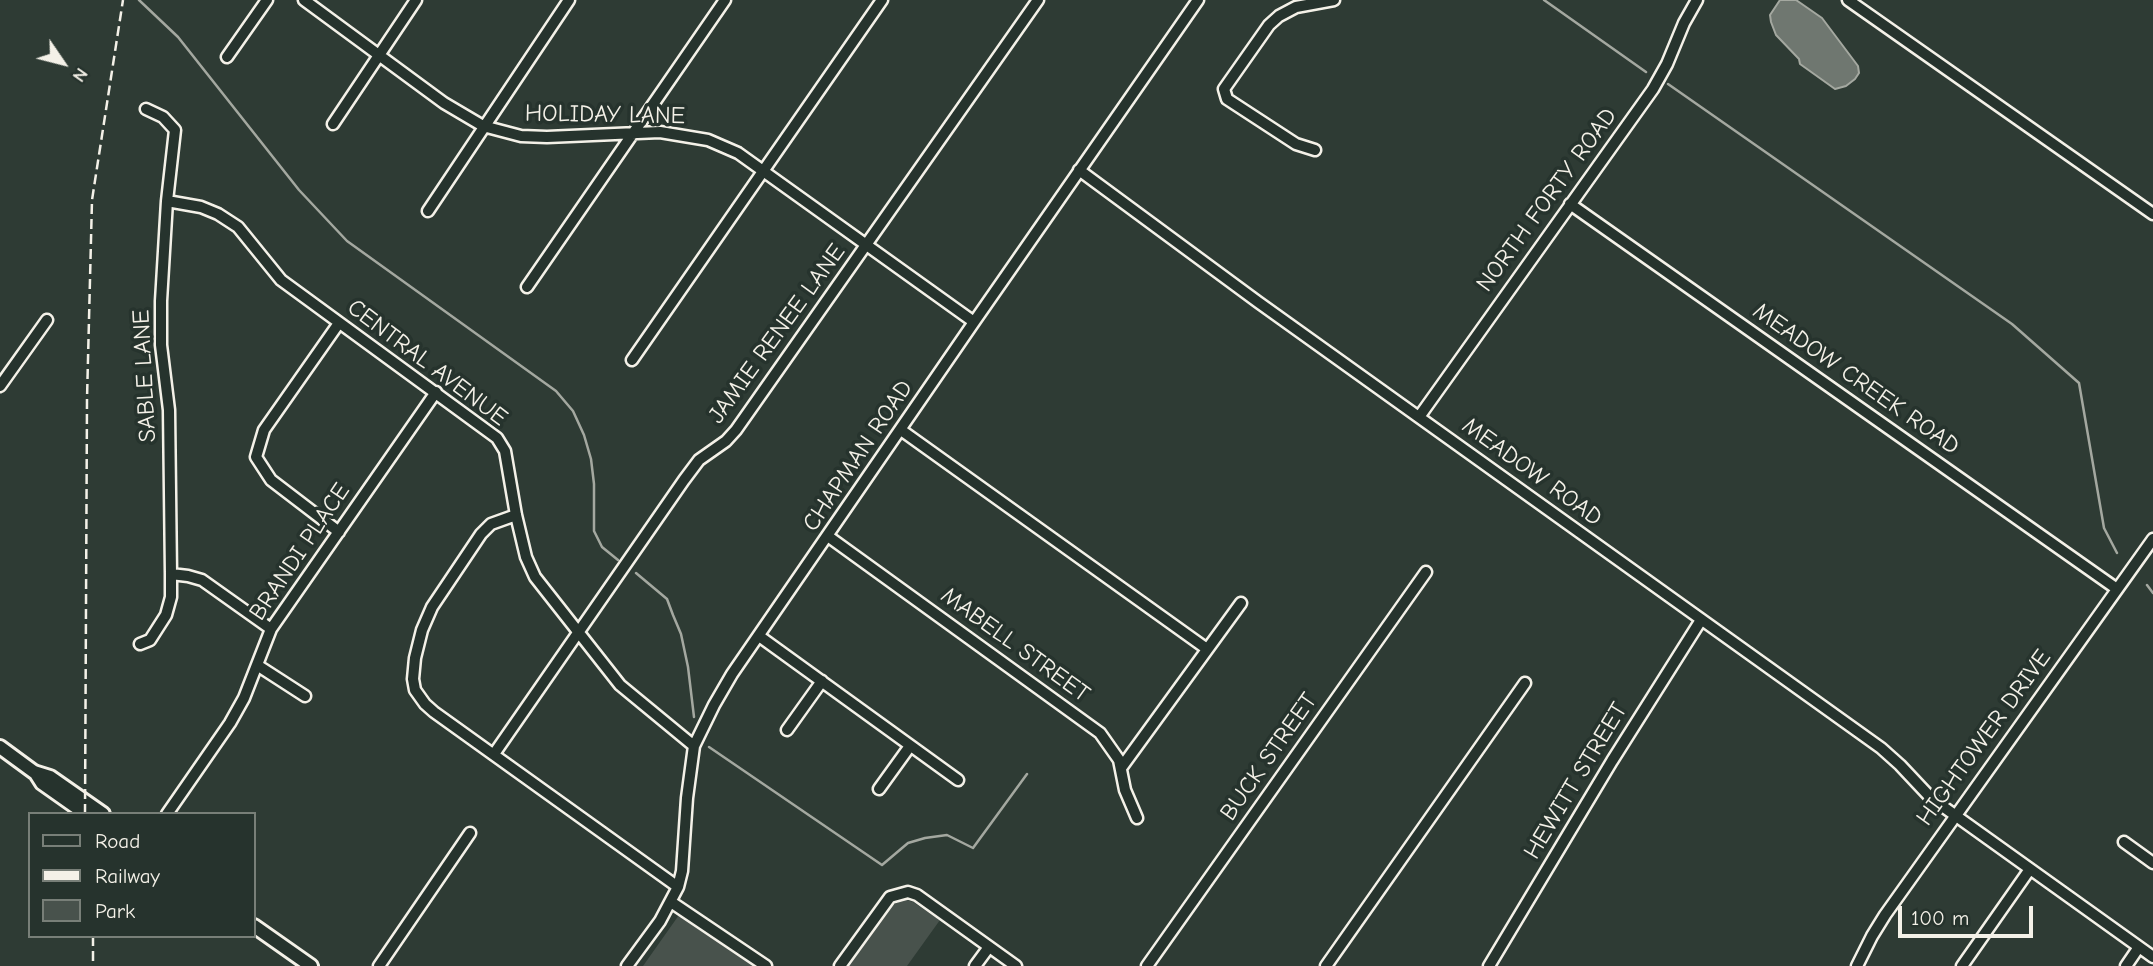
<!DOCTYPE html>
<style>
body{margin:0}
#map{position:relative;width:2153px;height:966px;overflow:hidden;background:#2e3b34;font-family:"Comic Neue",sans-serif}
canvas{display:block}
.legend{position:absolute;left:28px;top:812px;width:228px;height:126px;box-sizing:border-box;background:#26332d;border:2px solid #787f78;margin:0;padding:9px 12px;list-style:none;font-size:21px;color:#f4f1e8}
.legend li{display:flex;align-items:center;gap:14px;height:35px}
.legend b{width:35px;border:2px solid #787f78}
.north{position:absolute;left:28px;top:28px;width:70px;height:70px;-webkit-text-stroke:5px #26332d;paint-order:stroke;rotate:125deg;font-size:19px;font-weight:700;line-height:28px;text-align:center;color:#f4f1e8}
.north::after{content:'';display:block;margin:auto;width:24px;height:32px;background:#f4f1e8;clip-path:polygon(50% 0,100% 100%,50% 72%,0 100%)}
.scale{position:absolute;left:1898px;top:906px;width:135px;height:32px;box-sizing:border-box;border:4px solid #f4f1e8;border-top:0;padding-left:9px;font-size:21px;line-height:24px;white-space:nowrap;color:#f4f1e8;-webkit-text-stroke:5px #26332d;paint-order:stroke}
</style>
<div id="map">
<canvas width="2153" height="966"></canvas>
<ul class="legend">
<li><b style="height:9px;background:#26332d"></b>Road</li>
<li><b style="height:9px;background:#f4f1e8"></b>Railway</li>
<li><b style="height:19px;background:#48524c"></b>Park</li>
</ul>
<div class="north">N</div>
<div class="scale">100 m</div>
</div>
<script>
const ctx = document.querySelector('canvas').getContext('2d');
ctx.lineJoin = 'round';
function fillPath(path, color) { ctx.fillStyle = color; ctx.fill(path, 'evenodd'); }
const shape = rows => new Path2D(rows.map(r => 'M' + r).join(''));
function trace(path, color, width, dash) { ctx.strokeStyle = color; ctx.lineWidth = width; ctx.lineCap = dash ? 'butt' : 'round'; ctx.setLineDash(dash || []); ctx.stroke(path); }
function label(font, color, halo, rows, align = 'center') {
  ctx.font = font + ' "Comic Neue",sans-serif'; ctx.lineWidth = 7; ctx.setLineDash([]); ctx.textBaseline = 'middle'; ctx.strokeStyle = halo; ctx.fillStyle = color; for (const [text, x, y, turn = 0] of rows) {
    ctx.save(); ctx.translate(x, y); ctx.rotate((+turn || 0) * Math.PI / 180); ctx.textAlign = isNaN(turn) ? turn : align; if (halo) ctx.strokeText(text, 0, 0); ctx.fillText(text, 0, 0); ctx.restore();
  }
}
const green = shape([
 [904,899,913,902,940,920,907,966,846,966,887,908],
 [679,915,756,966,643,966]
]);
const water = shape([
 [1780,0,1796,0,1822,18,1858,66,1859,73,1855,79,1846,86,1835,89,1800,64,1799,59,1776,35,1771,22,1770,15,1780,0]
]);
const stream = shape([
 [139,0,178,37,299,190,347,241,556,391,573,411,584,435,591,459,594,484,594,531,602,547,618,560],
 [1544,0,1646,72],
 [1668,84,2012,324,2079,383,2104,528,2117,553],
 [636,573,667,599,673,615,681,634,688,667,694,717],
 [2147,585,2153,593],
 [709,747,882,865,908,843,925,838,947,835,973,848,1027,774]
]);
const minor = shape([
 [304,0,444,103,483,126,521,136,547,137,660,132,708,140,738,153,974,322],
 [1848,0,2153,214],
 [227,57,267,0],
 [333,124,416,0],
 [1315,150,1296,144,1227,99,1224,89,1269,25,1279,16,1296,7,1334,0],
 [1079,170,1258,302,1881,748,1900,765,1931,798,2153,957],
 [167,201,201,207,218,214,238,227,281,280,497,438,505,451,516,515,526,557,535,577,620,685,694,746],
 [1570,204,2117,589],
 [428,211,569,0],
 [527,287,725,0],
 [632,360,882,0],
 [0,386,47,320],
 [1419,417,1653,89,1667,64,1684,23,1697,0],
 [901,430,1207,649],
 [516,515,491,524,481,534,432,607,422,630,415,658,413,679,415,690,425,704,434,712,678,887],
 [339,532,271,480,256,457,264,430,339,323],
 [829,537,1100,733,1119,760,1125,790,1137,818],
 [171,574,188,576,202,580,271,629],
 [759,636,958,780],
 [140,644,150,640,166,615,171,597,171,574,169,410,161,345,161,301,167,201,175,130,163,117,146,109],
 [257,665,305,696],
 [787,730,822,681],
 [494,754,684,480,699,460,726,441,736,430,1038,0],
 [1121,768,1241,603],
 [879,789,910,746],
 [167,814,230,723,244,698,271,629,436,392],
 [2124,842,2153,863],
 [671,902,766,966],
 [379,966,470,833],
 [627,966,660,921,678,887,682,871,687,798,694,746,714,705,732,674,974,322,1198,0],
 [840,966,890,897,908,892,917,895,1016,966],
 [975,966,989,947],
 [1147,966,1426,572],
 [1326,966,1525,683],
 [1489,966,1612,761,1701,620],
 [1857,966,1872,936,1885,915,2153,539],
 [1962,966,2030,869],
 [2126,966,2139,947]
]);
const major = shape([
 [0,747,34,772,50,777,103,814],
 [35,772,42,783,86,814],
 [254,926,311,966]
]);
const rail = shape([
 [85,814,87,399,92,200,123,0],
 [93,936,93,966]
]);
const streetNames = [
 ["HOLIDAY LANE",605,115,1],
 ["NORTH FORTY ROAD",1547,200,-54],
 ["JAMIE RENEE LANE",777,334,-54],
 ["CENTRAL AVENUE",427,363,37],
 ["SABLE LANE",145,376,-93],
 ["MEADOW CREEK ROAD",1856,379,35],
 ["CHAPMAN ROAD",858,456,-56],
 ["MEADOW ROAD",1532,472,36],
 ["BRANDI PLACE",300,552,-56],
 ["MABELL STREET",1015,645,36],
 ["HIGHTOWER DRIVE",1984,738,-54],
 ["BUCK STREET",1269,757,-55],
 ["HEWITT STREET",1576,781,-59]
];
fillPath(green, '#48524c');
fillPath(water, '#6f7770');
trace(water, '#a4a8a0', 2);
trace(stream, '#a4a8a0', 2.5);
trace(minor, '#f4f1e8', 15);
trace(major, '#f4f1e8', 18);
trace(minor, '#26332d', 10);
trace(major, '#26332d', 12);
trace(rail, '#f4f1e8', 2.5, [10, 5]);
label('24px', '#f4f1e8', '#26332d', streetNames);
</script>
